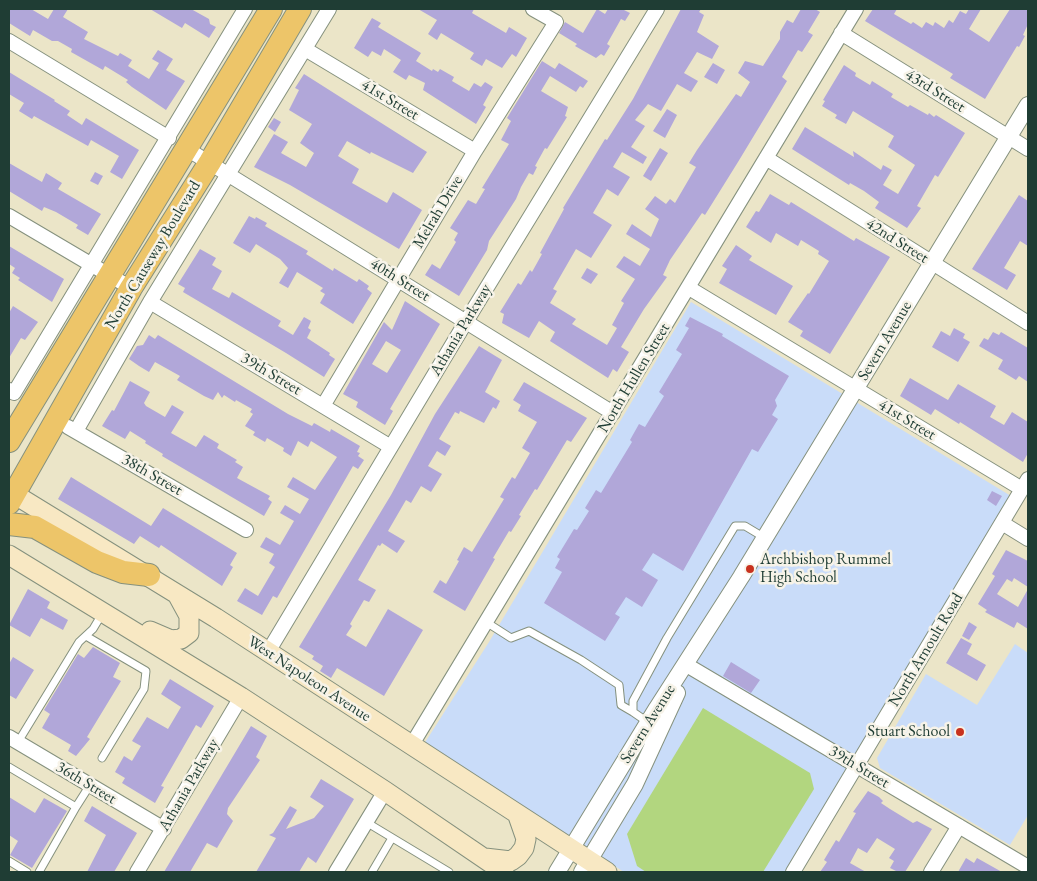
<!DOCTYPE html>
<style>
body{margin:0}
#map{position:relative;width:1037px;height:881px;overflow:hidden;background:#ebe5c8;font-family:"EB Garamond",serif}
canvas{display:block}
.frame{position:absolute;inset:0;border:10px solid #1f3d34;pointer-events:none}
</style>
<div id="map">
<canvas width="1037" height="881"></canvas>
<div class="frame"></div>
</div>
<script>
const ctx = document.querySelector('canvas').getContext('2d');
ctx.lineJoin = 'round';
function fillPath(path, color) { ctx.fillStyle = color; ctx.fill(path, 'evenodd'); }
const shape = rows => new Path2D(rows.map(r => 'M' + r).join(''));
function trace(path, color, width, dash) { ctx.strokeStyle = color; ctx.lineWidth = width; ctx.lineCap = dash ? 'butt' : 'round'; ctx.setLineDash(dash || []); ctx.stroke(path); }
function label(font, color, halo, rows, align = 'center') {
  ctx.font = font + ' "EB Garamond",serif'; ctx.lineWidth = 5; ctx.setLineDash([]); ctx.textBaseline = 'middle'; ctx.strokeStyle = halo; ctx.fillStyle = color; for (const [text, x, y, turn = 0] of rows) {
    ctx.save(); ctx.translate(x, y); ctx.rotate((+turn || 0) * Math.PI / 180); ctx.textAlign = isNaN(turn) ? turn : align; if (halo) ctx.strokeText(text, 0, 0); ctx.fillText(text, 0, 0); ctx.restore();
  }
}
const built = shape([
 [691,302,1011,496,786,872,624,872,424,744,489,642],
 [1015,644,1028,653,1028,815,1010,845,880,768,877,758,926,674,977,705]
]);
const green = shape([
 [703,708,810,773,814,789,763,872,646,872,637,866,627,834]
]);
const building = shape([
 [9,9,31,9,48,19,54,9,68,9,63,17,88,32,84,39,118,56,120,53,132,60,128,66,149,79,159,63,152,59,158,50,173,59,166,70,185,81,166,110,132,87,126,82,128,80,105,66,103,70,71,52,72,49,58,41,52,41,33,30,30,36,9,23],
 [150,9,191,9,209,19,210,24,216,27,209,38,185,23,182,28],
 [418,9,474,9,472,13,506,33,509,27,527,38,516,57,512,54,502,68,486,59,482,66,470,59,474,53,441,33,437,40,428,34,437,20],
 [597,9,605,14,608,9,622,9,630,13,625,21,621,19,607,44,610,46,604,56,601,54,596,58,575,46,577,44,559,33,565,22,583,33],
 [681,9,701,9,699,12,704,15,697,32,719,46,712,59,697,52,684,73,698,81,691,92,677,84,661,111,648,104,635,120,645,126,631,147,647,157,643,164,622,152,613,167,630,177,618,196,607,189,593,213,612,225,591,258,576,249,553,289,557,291,550,303,576,319,572,324,607,345,617,328,612,325,624,303,621,301,635,279,616,267,624,256,640,266,650,249,626,234,632,224,651,237,659,219,645,209,655,196,666,204,670,199,675,203,696,167,689,163,697,150,736,94,741,97,750,82,738,73,745,61,763,66,780,39,780,32,787,20,793,23,801,9,815,9,820,12,808,32,813,35,802,52,798,50,782,77,787,81,738,162,705,215,702,213,670,260,663,275,667,277,644,309,621,347,629,352,617,372,613,369,608,378,550,341,555,332,539,321,529,338,502,323,504,314,500,312,518,283,521,285,530,270,532,272,542,254,540,253,564,209,563,208,605,139,607,140,633,99],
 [873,9,897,9,894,14,911,24,913,22,922,28,926,22,933,26,935,22,944,28,949,20,953,23,960,11,966,14,969,9,981,9,969,29,989,42,1010,9,1028,9,1028,24,1023,35,1025,36,1019,47,1017,46,985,99,950,78,953,74,865,21],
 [372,18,381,23,378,27,421,53,416,61,432,71,433,69,438,72,440,69,454,77,452,81,469,91,474,83,481,87,485,82,493,87,483,105,486,107,476,124,423,90,425,83,409,75,406,80,393,72,401,60,384,49,381,56,372,51,368,57,354,48],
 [542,61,555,69,559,63,588,81,583,88,580,86,576,92,550,76,541,91,568,107,565,116,567,117,547,149,545,148,535,166,537,167,533,175,529,173,521,187,516,199,489,241,487,250,459,296,425,275,432,264,440,269,456,242,454,240,458,233,450,228,468,200,476,204,485,189,482,188,509,144,501,140,511,121,507,118],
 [713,63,725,70,717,84,704,77],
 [844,65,856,73,855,76,870,85,872,81,893,94,891,97,908,107,910,105,928,115,929,113,934,117,936,115,965,133,938,177,935,175,917,206,921,208,907,228,875,208,879,202,864,191,850,183,849,185,792,149,805,127,854,157,853,151,881,170,883,165,892,170,883,185,898,194,915,165,888,147,894,136,853,111,846,124,835,118,837,115,822,106,825,101,823,100],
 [9,72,55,100,54,101,70,111,67,115,82,125,86,118,139,150,122,179,110,172,119,156,91,140,88,146,34,116,32,119,19,111,24,103,9,94],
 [304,74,427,152,413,173,371,152,370,154,347,141,338,156,359,169,352,183,387,203,393,192,422,210,399,249,290,185,254,167,274,134,288,142,281,153,306,167,314,153,300,143,312,124,289,110,299,90,295,88],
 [667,109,677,115,665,138,653,131],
 [274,118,281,122,275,132,268,127],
 [660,148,668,153,651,181,643,176],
 [9,163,42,182,46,173,62,183,58,189,101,214,88,235,76,228,78,225,56,212,44,207,42,211,9,191],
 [95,172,103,176,98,185,90,181],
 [770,194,789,205,791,202,854,241,856,238,890,257,830,354,800,336,803,331,788,322,808,293,809,294,829,261,818,254,819,251,801,240,798,246,776,233,771,243,746,227,756,211,759,212],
 [1019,195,1028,201,1028,246,1020,241,1004,268,1016,275,1007,290,972,269],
 [249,216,255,219,256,217,267,223,265,226,308,251,306,254,333,271,334,268,357,282,359,279,369,286,367,289,372,293,353,324,320,303,325,294,320,291,323,288,297,272,288,288,279,283,288,268,280,259,256,244,250,253,233,243],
 [736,245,752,256,749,260,793,286,776,315,719,283,727,269,722,266],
 [9,246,64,279,52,302,18,280,20,278,12,273,15,268,9,264],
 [200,249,216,258,212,265,222,271,212,289,229,298,232,292,281,321,278,326,293,335,304,317,311,321,308,328,311,330,307,338,330,353,329,355,335,359,324,377,286,353,183,292,185,288,178,284],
 [587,268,598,274,591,284,581,278],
 [405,301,440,324,390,409,393,411,385,425,356,407,358,402,343,394,384,322,392,330],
 [386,341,401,350,387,373,372,364],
 [13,306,38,322,25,340,21,338,9,358,9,313],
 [690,317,723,334,722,336,789,376,775,400,777,406,772,415,778,419,758,452,752,449,683,571,653,553,642,570,658,580,642,607,626,597,615,614,620,617,605,641,544,603,562,572,555,568,560,559,557,557,574,529,577,530,589,511,585,508,596,490,601,493,632,442,630,440,639,424,645,427,664,396,659,392,682,354,676,350,689,328,685,326],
 [954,328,965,334,963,338,970,342,958,362,932,347,941,331,950,336],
 [993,332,999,335,1001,332,1028,348,1028,382,1019,376,1016,380,998,369,1003,360,979,346,984,338,988,340],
 [149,335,155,339,158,335,288,414,312,426,314,423,330,432,331,429,360,446,357,452,360,453,358,456,364,460,358,469,353,466,277,598,273,596,262,615,237,601,245,588,258,596,275,567,269,563,274,554,260,547,266,537,280,545,294,521,280,513,285,505,300,514,309,499,287,487,293,477,315,490,337,457,311,441,308,447,298,441,291,456,283,451,284,448,267,438,265,442,253,435,255,432,245,426,253,414,250,412,252,409,236,400,235,402,224,395,222,398,218,392,213,400,204,396,177,380,180,376,155,362,149,372,139,366,129,359,137,346,143,345],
 [479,346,502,360,485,392,500,401,496,409,493,407,484,423,460,411,459,414,455,412,439,439,451,446,445,456,437,451,428,466,442,474,431,492,421,486,411,503,406,500,388,531,405,541,397,553,382,543,380,546,378,545,358,580,376,590,369,602,364,600,350,624,352,626,346,635,366,647,388,609,423,630,384,696,337,668,331,678,320,671,323,666,312,659,314,656,299,647,391,495,435,414],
 [910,378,948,400,958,384,996,406,990,417,1004,425,1012,412,1028,422,1028,453,1023,462,960,422,959,424,935,409,931,415,900,396],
 [130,381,150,392,144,403,146,406,165,417,172,405,184,412,171,433,196,447,204,435,219,444,217,448,237,460,235,462,243,467,237,478,270,496,268,499,272,502,264,516,162,456,163,454,145,443,146,441,130,431,125,439,102,426,112,410,114,411],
 [524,382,587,418,571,442,567,440,537,490,535,489,519,515,521,516,511,532,509,531,493,558,495,559,465,611,433,592,440,580,446,584,459,561,457,560,464,547,472,552,504,499,500,497,512,477,515,479,530,453,522,448,537,422,518,411,521,405,513,400],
 [71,477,151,526,163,508,237,553,230,565,233,567,222,586,161,545,159,548,140,536,134,544,58,499],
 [992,491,1002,496,996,506,987,500],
 [1006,550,1028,561,1028,587,1014,578,1012,582,1007,579,997,594,1018,607,1028,589,1028,629,1017,622,1014,628,985,612,987,610,978,604,995,576,992,574],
 [28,589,50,602,47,608,68,620,63,630,41,618,30,637,9,625],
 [969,622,977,627,969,640,962,636],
 [961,638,972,644,967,654,986,665,977,681,946,663],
 [93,647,120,663,113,677,121,681,87,737,90,739,76,756,68,751,71,745,42,728,50,714,44,710,78,654,84,658],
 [13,657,34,670,16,699,9,695,9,664],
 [731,662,760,680,751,693,723,676],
 [170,679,214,706,201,728,196,725,161,786,164,787,155,803,122,783,125,778,115,772,124,756,132,761,141,746,132,741,147,717,168,729,181,707,161,694],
 [251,726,267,736,256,757,260,760,228,808,227,814,233,821,217,848,207,843,190,872,164,872],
 [321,779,354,799,316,863,308,857,299,872,256,872,276,838,269,835,273,833,290,806,297,810,286,829,314,818,324,806,310,797],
 [868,791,879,797,883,801,881,803,890,809,913,823,917,821,932,829,905,872,898,872,890,868,894,861,889,858,895,849,877,838,867,853,858,848,850,863,866,872,820,872,827,862,824,860,836,840,839,842,856,813,853,812],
 [9,797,35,813,44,798,67,811,32,868,10,855,18,841,9,835],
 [92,806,137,833,114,872,87,872,106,835,84,821],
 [966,858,974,863,977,858,1002,872,958,872]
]);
const service = shape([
 [486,622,511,638,529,631,581,660,619,685,621,705,633,712],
 [86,636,146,671,144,689,102,758],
 [649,723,633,712,633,701,667,638,735,526,745,526,765,538],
 [18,742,79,642,93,629,102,614],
 [9,767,76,807,90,785],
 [366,822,449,872],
 [9,861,27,872],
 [39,872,76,807],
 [372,872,392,838]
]);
const minor = shape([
 [841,33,1028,149],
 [9,41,169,138],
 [305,49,475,151],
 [187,149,613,413],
 [766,158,1028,323],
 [9,216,131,288],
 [689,288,1022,489],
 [150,302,391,447],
 [9,390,14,393,245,9],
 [323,406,475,151,556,22,533,9],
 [68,427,246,530],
 [76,431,150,302,329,9],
 [1002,523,1028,539],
 [268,652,467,320,657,9],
 [690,667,1028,867],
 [9,737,164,829],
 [411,746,856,9],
 [137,872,241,697],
 [336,872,385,791],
 [793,872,1028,479],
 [931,872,959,826]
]);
const tertiary = shape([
 [557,872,657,708,741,577,1028,105],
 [582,872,635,784,677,693]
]);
const secondary = shape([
 [9,491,216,618,607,872],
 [9,555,241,697,385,791,504,872],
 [150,631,171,640,181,639,189,633,189,616,177,594],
 [485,858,511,861,518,856,524,848,526,839,518,816]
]);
const trunk = shape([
 [9,441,271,9],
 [9,503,131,288,210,162,300,9],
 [9,524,35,527,97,562,123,572,149,575]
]);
const markers = [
 [750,569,5,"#c8321e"],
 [960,732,5,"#c8321e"]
];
const streetNames = [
 ["43rd Street",935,91,32],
 ["41st Street",390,100,31],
 ["Melrah Drive",438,212,-59],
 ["42nd Street",897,241,32],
 ["North Causeway Boulevard",153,255,-59],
 ["40th Street",400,280,32],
 ["Athania Parkway",461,330,-59],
 ["Severn Avenue",885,341,-59],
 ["39th Street",271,374,31],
 ["North Hullen Street",634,378,-59],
 ["41st Street",907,420,31],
 ["38th Street",152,475,30],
 ["North Arnoult Road",926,650,-59],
 ["West Napoleon Avenue",309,679,33],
 ["Severn Avenue",648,724,-58],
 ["39th Street",859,767,31],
 ["36th Street",86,783,31],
 ["Athania Parkway",189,785,-60]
];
const poiNames = [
 ["Archbishop Rummel",760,560],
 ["High School",760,578],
 ["Stuart School",950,732,"right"]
];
fillPath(built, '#c9dcf9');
fillPath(green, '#b2d67f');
fillPath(building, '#b1a7d9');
trace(service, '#85917e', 9);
trace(minor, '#85917e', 16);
trace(tertiary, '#85917e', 18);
trace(secondary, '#85917e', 21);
trace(trunk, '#85917e', 24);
trace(service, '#fff', 7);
trace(minor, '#fff', 14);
trace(tertiary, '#fff', 16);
trace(secondary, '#f8e8c3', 19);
trace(trunk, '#edc569', 22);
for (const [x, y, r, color] of markers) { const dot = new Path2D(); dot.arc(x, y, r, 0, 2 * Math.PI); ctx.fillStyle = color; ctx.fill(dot); trace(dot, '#f7f3e8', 2); }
label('16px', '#1f3d34', '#f7f3e8', streetNames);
label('16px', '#1f3d34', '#f7f3e8', poiNames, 'left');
</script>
